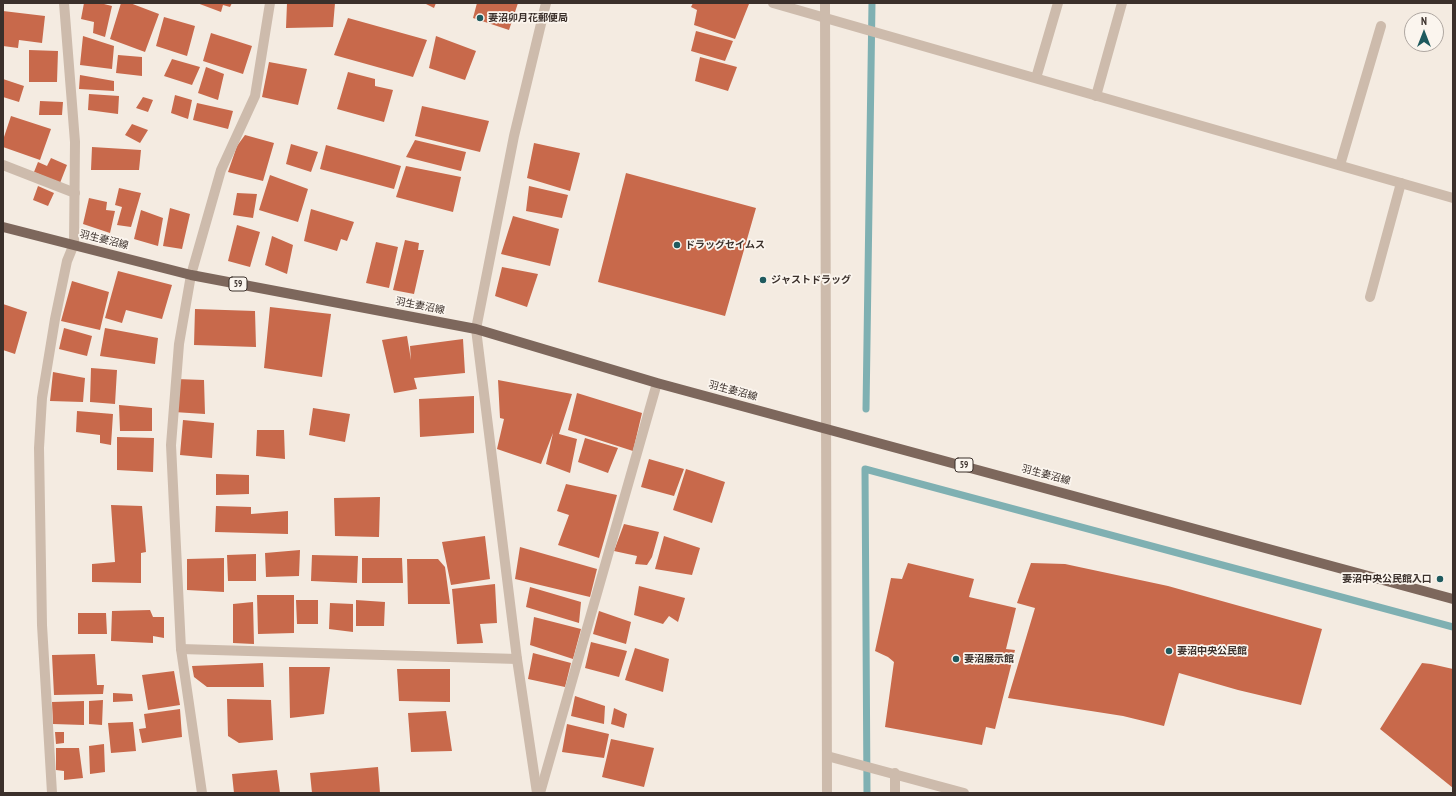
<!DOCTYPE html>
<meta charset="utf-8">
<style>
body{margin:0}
#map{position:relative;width:1456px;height:796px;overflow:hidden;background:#f4ebe1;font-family:"PT Sans Narrow",sans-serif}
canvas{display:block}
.frame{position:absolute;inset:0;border:4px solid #3b302b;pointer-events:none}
.north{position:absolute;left:1404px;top:12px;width:40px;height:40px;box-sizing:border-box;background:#fbf5ee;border:1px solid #aea6a0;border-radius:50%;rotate:0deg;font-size:11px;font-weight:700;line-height:16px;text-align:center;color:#3b302b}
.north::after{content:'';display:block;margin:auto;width:14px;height:18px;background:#1f5a5e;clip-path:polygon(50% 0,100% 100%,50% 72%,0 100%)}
</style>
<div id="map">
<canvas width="1456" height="796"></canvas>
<div class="frame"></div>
<div class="north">N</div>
</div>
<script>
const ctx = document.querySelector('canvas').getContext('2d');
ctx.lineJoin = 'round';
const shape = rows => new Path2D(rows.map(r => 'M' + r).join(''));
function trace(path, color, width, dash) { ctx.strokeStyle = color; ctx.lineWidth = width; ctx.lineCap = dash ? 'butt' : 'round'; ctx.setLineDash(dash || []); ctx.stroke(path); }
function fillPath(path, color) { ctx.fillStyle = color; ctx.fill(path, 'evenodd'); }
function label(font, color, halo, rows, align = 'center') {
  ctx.font = font + ' "PT Sans Narrow","Noto Sans JP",sans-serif'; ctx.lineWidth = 3.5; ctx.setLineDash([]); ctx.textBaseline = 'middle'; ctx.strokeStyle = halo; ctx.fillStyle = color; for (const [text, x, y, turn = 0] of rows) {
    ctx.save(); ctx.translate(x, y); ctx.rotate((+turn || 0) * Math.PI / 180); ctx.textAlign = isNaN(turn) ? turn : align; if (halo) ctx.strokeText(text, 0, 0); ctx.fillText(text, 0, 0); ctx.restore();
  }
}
const stream = shape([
 [866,409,872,3],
 [867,793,865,469,1453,627]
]);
const building = shape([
 [84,3,100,3,112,6,105,37,93,33,94,22,81,19],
 [121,3,130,3,159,14,145,52,110,39],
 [197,3,232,3,230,7,223,5,221,12],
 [287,3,335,3,333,27,286,28],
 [424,3,436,3,434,8],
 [477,3,518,3,509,30,473,18],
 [693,3,747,3,749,4,735,39,694,25,697,10,691,7],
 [3,11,45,16,42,43,19,40,18,48,3,46],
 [164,17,195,26,187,56,156,46],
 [348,18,427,40,413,77,334,55],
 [696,31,733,41,725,61,691,51],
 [211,33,252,46,243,74,203,61],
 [83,36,114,46,112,69,80,65],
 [436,36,476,51,465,80,429,68],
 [29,50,58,51,57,82,29,82],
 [118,55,142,57,142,76,116,73],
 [700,57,737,67,728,91,695,81],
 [172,59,200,67,192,85,164,76],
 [269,62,307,69,298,105,262,97],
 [206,67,224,74,218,100,198,93],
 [348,72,375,79,375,86,393,90,384,122,337,109],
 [80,75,114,81,114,91,79,89],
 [3,79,24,86,19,102,3,97],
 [89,94,119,96,118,114,88,110],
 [175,95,192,100,188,119,171,113],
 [143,97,153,100,148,112,136,108],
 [40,101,63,102,62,115,39,115],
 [197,103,233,111,228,129,193,120],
 [422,106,489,121,480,152,415,136],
 [11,116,51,129,40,160,3,147,3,140],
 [132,124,148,130,140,143,125,135],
 [245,135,274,143,263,181,228,172,237,146],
 [415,140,466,152,461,171,406,157],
 [534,143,580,153,570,191,527,178],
 [291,144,318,152,311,172,286,164],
 [326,145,401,166,394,189,320,169],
 [92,147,141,150,139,170,91,170],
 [51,158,67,165,60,183,34,172,38,162,47,166],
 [406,166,461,177,453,212,396,197],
 [626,173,756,208,725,316,598,282],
 [270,175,308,189,298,222,259,210],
 [38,186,54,193,48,206,33,200],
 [529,186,568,195,562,218,526,211],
 [119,188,141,193,131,227,117,225,122,207,115,205],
 [237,193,257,194,253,218,233,215],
 [89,198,107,202,106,210,115,211,110,233,83,224],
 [170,208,190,214,182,249,163,246],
 [311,209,354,222,347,241,341,239,337,251,304,241],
 [141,210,163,218,158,246,134,239],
 [513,216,559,229,550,266,501,254],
 [237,225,260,232,250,267,228,261],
 [272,236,293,245,287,274,265,265],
 [405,240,419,243,418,250,424,250,414,294,393,290],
 [376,242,398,247,389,288,366,283],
 [502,267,538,274,527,307,495,296],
 [118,271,172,285,162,319,126,310,122,323,105,318],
 [72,281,109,292,100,330,61,321],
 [3,304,27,312,15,354,3,350],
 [270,307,331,314,322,377,264,368],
 [195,309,255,311,256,347,194,345],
 [64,328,92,336,87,356,59,349],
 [105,328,158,338,155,364,100,356],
 [407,336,411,360,410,346,463,339,465,373,414,378,417,389,394,393,382,340],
 [91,368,117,370,115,404,90,402],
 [53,372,85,378,83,402,50,401],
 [176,379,204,380,205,414,174,412],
 [498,380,572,394,559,434,577,439,570,473,546,464,553,433,541,464,497,449,504,419,500,418],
 [577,393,642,413,633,451,568,430],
 [474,396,474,433,420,437,419,399],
 [119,405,152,408,152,431,120,431],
 [313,408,350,414,345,442,309,435],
 [77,411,113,414,111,445,100,443,100,435,76,432],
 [183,420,214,423,212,458,180,455],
 [257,430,284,430,285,459,256,456],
 [117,437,154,438,153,472,117,470],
 [585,438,618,448,608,473,578,462],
 [649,459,684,469,674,496,641,487],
 [686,469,725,482,712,523,673,510],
 [216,474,249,475,249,494,216,495],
 [566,484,617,495,599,558,558,545,569,515,557,511],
 [380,497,379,537,335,536,334,498],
 [111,505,142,506,146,552,141,553,141,583,92,582,92,564,115,562],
 [216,506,251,507,251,514,288,511,288,534,215,532],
 [624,524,659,532,652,557,647,565,635,564,637,556,614,551],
 [485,536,490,579,451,585,442,542],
 [664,536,700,548,692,575,655,569],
 [520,547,597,569,590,597,515,579],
 [300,550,299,576,266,577,265,553],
 [256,554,256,581,228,581,227,555],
 [312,555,358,556,357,583,311,581],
 [224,558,224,592,187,590,187,559],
 [362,558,402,558,403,583,362,583],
 [407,559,438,559,445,567,450,604,408,604],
 [908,563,974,579,969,597,1016,608,1006,649,1015,650,995,729,986,727,982,745,885,727,894,662,888,657,875,651,891,578,902,579],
 [1031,563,1065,564,1168,586,1322,629,1301,705,1238,690,1179,673,1164,726,1123,716,1008,698,1035,608,1017,603],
 [495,584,497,623,480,624,483,643,457,644,452,589],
 [639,586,685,598,678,622,669,616,663,624,634,615],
 [530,587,581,602,579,623,526,607],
 [257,595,294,595,294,633,258,634],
 [296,600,318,600,318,624,297,624],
 [356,600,385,602,384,626,356,626],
 [253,602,254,644,233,643,233,604],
 [330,603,353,604,353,632,329,629],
 [150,610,153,617,164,617,164,638,153,636,153,643,111,641,112,611],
 [599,611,631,622,626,644,593,634],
 [78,613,106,613,107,634,78,634],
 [534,617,581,629,573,659,530,645],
 [591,642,627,651,619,677,585,668],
 [635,648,669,659,663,692,625,680],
 [533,653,571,663,565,687,528,679],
 [95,654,97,685,104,685,103,694,54,695,52,655],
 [263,663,264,687,207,687,194,677,192,666],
 [1422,663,1431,664,1453,669,1453,788,1380,729],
 [289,667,330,667,324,714,290,718],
 [397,669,450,669,450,702,399,701],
 [174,671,180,705,148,710,142,675],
 [113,693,132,694,133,701,113,702],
 [575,696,605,706,604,724,571,716],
 [227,699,271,700,273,740,239,743,228,736],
 [103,700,102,725,89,724,89,701],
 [84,701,84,725,53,724,52,702],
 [614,708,627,714,624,728,611,724],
 [180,709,182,737,142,743,139,729,146,728,144,714],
 [446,711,452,751,411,752,408,713],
 [133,722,136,751,111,753,108,723],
 [567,724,609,734,604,758,562,752],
 [55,732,64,732,64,743,56,744],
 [611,739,654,748,644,787,602,777],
 [104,744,105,772,90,774,89,746],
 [56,748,79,748,83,778,64,780,64,771,56,770],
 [378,767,380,793,312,793,310,773],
 [277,770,280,793,234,793,232,774]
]);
const service = shape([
 [1096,96,1122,3],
 [3,165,75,193],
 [1340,165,1381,26],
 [1370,297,1401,183],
 [181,649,517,659],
 [540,793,657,383]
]);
const minor = shape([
 [773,3,1453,198],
 [1036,78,1058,3],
 [827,756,964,793],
 [52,793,42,625,39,448,42,398,55,319,67,261,74,244,75,142,64,3],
 [202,793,181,649,171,445,179,344,191,275,221,170,255,96,270,3],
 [537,793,517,659,476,329,514,136,546,3],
 [895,793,895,773]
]);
const tertiary = shape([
 [825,3,827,793]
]);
const primary = shape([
 [3,227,191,275,476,329,657,383,1453,599]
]);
const markers = [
 [480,18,4,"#1f5a5e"],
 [677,245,4,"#1f5a5e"],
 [763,280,4,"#1f5a5e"],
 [1440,579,4,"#1f5a5e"],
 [1169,651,4,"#1f5a5e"],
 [956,659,4,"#1f5a5e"]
];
const shields = [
 [238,284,18],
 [964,465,18]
];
const shieldNames = [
 ["59",238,284],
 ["59",964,465]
];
const poiNames = [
 ["妻沼卯月花郵便局",488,18],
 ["ドラッグセイムス",685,245],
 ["ジャストドラッグ",771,280],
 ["妻沼中央公民館入口",1432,579,"right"],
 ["妻沼中央公民館",1177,651],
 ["妻沼展示館",964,659]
];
const streetNames = [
 ["羽生妻沼線",104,240,14],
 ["羽生妻沼線",420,306,11],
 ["羽生妻沼線",733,391,15],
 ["羽生妻沼線",1046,475,15]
];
trace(stream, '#7fb0b2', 7);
fillPath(building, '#c8694b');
trace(service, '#cdbbac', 10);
trace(minor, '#cdbbac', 10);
trace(tertiary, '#cdbbac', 10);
trace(primary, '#7d675c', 10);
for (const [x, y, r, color] of markers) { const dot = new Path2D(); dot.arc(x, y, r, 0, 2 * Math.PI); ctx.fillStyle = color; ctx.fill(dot); trace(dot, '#fbf5ee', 1.5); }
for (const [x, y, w] of shields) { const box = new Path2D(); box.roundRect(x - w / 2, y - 7, w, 14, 3); ctx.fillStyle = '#fbf5ee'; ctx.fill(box); trace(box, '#3b302b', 1); }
label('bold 9px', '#3b302b', null, shieldNames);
label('bold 10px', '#3b302b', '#fbf5ee', poiNames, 'left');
label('10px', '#3b302b', '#fbf5ee', streetNames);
</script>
